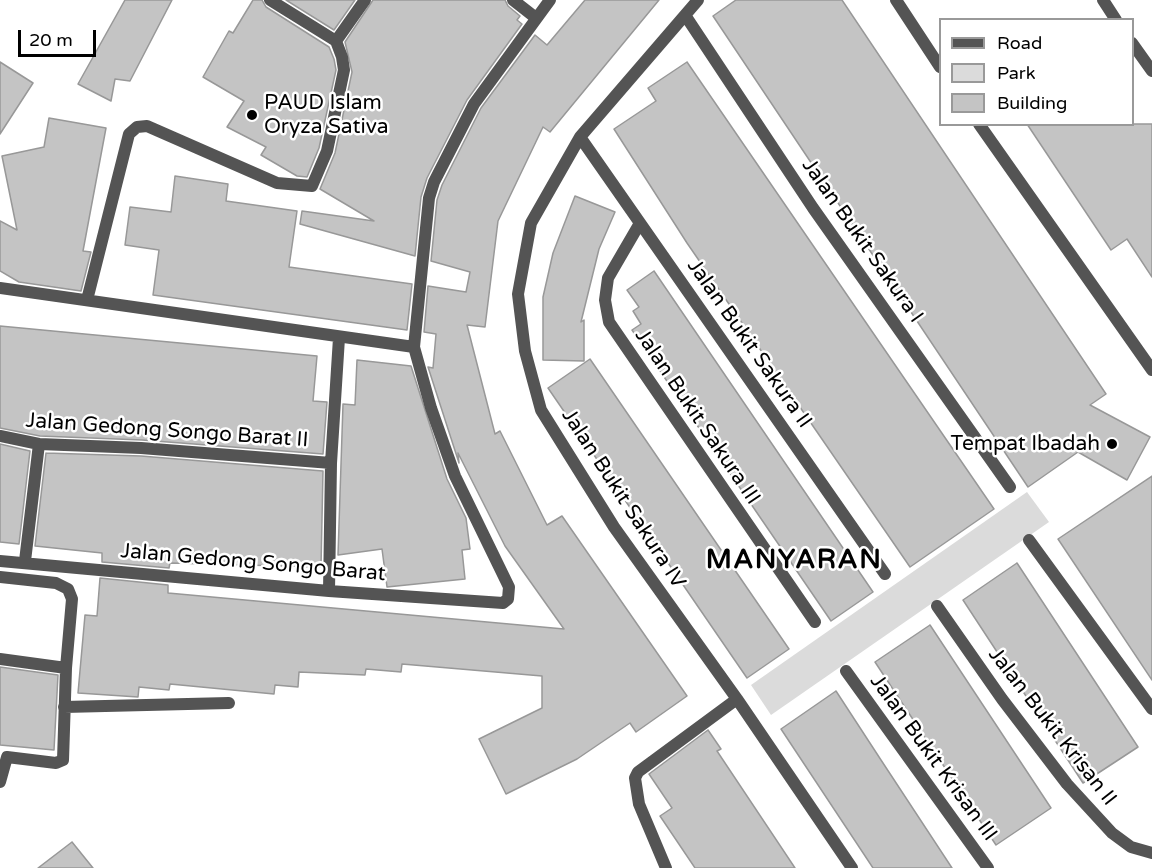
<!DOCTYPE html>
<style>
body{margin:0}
#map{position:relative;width:1152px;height:868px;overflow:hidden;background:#fff;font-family:"Varela Round",sans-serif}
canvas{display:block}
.legend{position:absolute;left:939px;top:18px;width:195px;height:108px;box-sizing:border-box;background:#fff;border:2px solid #999;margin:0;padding:8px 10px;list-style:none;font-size:18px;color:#000}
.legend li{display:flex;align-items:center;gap:12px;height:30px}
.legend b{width:30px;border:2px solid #999}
.scale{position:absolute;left:18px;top:30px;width:78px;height:27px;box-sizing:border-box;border:3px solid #000;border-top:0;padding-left:8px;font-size:18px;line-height:21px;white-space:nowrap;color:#000;-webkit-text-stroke:4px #fff;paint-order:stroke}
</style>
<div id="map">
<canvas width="1152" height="868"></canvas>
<ul class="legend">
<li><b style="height:8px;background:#545454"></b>Road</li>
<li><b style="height:16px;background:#dbdbdb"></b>Park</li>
<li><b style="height:16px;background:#c4c4c4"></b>Building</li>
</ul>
<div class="scale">20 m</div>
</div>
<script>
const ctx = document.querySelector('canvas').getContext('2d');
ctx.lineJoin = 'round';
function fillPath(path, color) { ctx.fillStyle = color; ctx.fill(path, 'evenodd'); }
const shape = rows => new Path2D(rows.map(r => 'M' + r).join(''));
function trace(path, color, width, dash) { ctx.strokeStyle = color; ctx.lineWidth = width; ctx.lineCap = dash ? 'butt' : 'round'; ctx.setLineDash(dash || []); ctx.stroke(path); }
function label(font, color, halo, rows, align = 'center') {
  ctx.font = font + ' "Varela Round",sans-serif'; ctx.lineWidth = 5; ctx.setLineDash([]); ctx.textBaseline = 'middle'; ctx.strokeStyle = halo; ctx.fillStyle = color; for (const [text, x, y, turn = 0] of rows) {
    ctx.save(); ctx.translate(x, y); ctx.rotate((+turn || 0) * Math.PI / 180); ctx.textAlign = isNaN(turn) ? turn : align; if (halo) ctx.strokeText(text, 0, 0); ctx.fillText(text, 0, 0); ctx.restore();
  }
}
const green = shape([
 [1027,492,1049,522,771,715,751,685]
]);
const building = shape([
 [125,0,172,0,130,81,115,79,111,101,78,84,125,0],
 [253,0,262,0,266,7,329,47,334,59,336,70,319,148,307,177,297,176,261,155,266,147,227,127,244,101,203,77,229,31,233,33,253,0],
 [286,0,355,0,334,30,286,0],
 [373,0,505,0,508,6,520,16,517,20,522,24,467,100,427,178,421,197,415,256,300,224,302,211,374,221,320,189,335,153,352,72,345,42,373,0],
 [585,0,659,0,550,132,543,127,498,221,485,327,467,325,495,434,500,431,547,525,562,516,687,696,636,732,630,723,577,759,506,794,479,739,542,708,542,676,402,664,401,672,366,669,365,675,299,672,298,687,275,685,274,694,170,684,169,690,139,687,138,697,78,693,85,615,97,616,100,578,168,585,168,593,564,629,505,546,458,453,459,463,428,367,433,368,436,334,424,332,428,286,466,292,470,272,431,261,437,200,442,185,481,108,535,35,547,45,585,0],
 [736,0,842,0,1106,394,1090,405,1150,437,1127,480,1078,452,1028,487,713,16,736,0],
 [0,62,33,83,0,134,0,62],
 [687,62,994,509,910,567,687,243,614,129,656,101,648,88,687,62],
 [49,118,106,128,83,251,91,252,81,291,19,282,0,271,0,221,17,230,2,156,44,147,49,118],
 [1027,124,1152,124,1152,277,1127,239,1111,250,1027,124],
 [175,176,228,184,226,201,297,211,289,267,412,284,407,330,153,295,159,250,125,245,130,207,171,212,175,176],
 [575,196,615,212,599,249,581,322,584,320,584,361,543,360,543,297,553,253,575,196],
 [654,271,873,592,831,621,632,330,641,324,633,311,639,307,627,290,654,271],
 [0,326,317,356,313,401,327,402,323,454,142,440,40,436,0,428,0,326],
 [590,359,789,649,747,678,548,388,590,359],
 [357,360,411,366,447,479,466,518,470,549,462,550,465,579,387,587,382,549,338,555,343,404,355,405,357,360],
 [0,444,30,451,19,544,0,542,0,444],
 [46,453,141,456,323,471,321,567,170,563,169,568,102,562,102,553,35,546,46,453],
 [1152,476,1152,680,1058,539,1152,476],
 [1017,563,1138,747,1083,783,963,600,1017,563],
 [930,625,1051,808,996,845,875,662,930,625],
 [0,667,58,675,54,750,0,745,0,667],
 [836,691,881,760,952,868,873,868,781,729,836,691],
 [708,730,721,749,717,751,795,868,695,868,660,816,672,808,649,774,708,730],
 [72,842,93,868,38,868,72,842]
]);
const street = shape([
 [270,0,336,41],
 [513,0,536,18],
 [698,0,580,137,531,223,518,294,525,351,541,410,614,527,737,699,852,868],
 [896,0,940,67],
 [1103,0,1116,20],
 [685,15,813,208,1010,487],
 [1132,43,1152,71],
 [979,124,1152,370],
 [580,137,885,574],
 [640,223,608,278,605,300,609,322,815,622],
 [0,288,414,347],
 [87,300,129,134,137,127,147,126,277,183,312,186,327,151,344,70,342,57,336,41,365,0],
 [0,436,39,444,141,448,331,463],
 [1029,540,1152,709],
 [0,561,329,591,503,603,508,599,509,587,455,476,431,408,414,347,429,198,434,182,474,104,550,0],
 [25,561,39,444],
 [0,577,56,583,68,589,72,599,66,668,63,760,56,763,7,757,0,782],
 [329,591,331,463,339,338],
 [937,606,1002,699,1067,784,1112,833,1131,847,1152,853],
 [0,659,66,668],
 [846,671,988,868],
 [64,707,229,703],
 [666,868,639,804,635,778,638,772,737,699]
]);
const markers = [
 [252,115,6,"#000"],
 [1112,444,6,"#000"]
];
const poiNames = [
 ["PAUD Islam",264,103],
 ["Oryza Sativa",264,127],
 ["Tempat Ibadah",1100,444,"right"]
];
const streetNames = [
 ["Jalan Bukit Sakura I",862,241,55],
 ["Jalan Bukit Sakura II",749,344,55],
 ["Jalan Bukit Sakura III",697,417,56],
 ["Jalan Gedong Songo Barat II",167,431,4],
 ["Jalan Bukit Sakura IV",623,499,57],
 ["Jalan Gedong Songo Barat",253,563,5],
 ["Jalan Bukit Krisan II",1052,727,52],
 ["Jalan Bukit Krisan III",933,758,54]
];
const districtNames = [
 ["MANYARAN",794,561]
];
fillPath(green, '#dbdbdb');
fillPath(building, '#c4c4c4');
trace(building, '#989898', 1.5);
trace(street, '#545454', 12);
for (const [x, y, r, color] of markers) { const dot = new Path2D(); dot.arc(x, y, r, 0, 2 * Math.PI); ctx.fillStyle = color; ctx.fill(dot); trace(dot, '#fff', 2); }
label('21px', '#000', '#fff', poiNames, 'left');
label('21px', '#000', '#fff', streetNames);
ctx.letterSpacing = '1.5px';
label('bold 27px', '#000', '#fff', districtNames);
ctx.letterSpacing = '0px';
</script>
